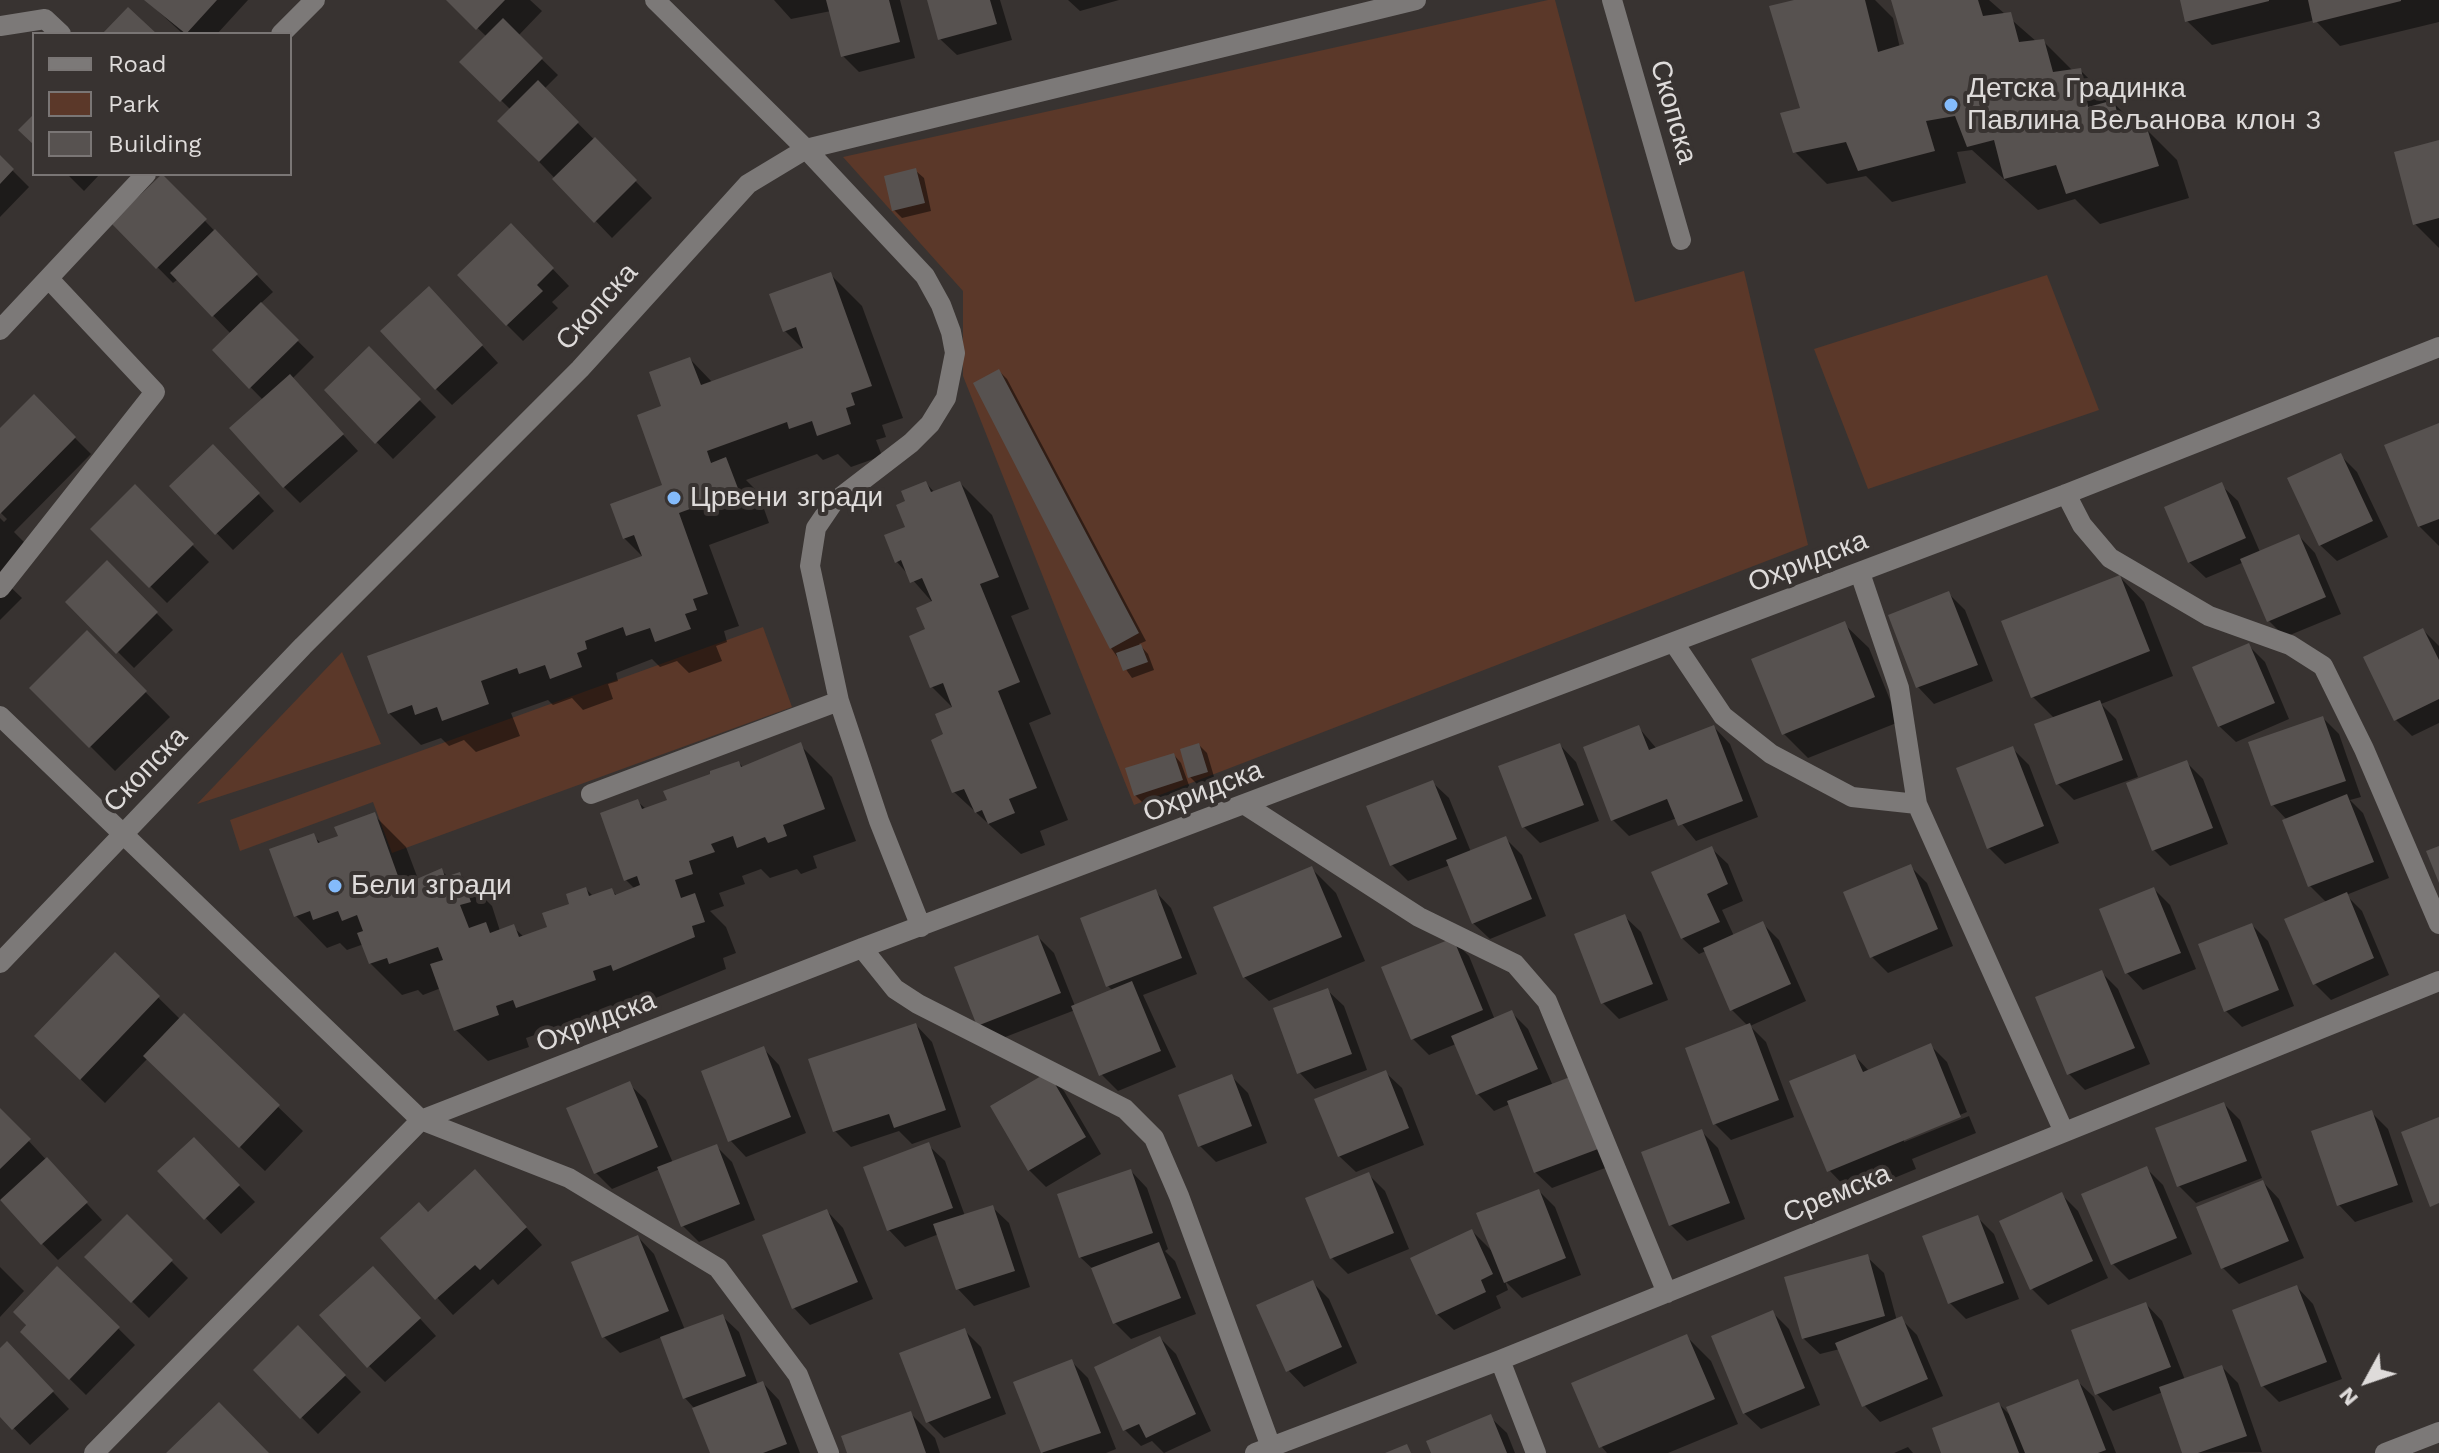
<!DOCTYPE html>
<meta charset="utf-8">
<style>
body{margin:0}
#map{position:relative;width:2439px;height:1453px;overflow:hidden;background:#383331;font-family:"Work Sans",sans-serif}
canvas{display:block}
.legend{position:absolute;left:32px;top:32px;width:260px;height:144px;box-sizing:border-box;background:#383331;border:2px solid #7a7675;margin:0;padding:10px 14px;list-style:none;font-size:24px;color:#dedbda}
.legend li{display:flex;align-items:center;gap:16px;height:40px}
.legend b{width:40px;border:2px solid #7a7675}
.north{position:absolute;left:2327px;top:1341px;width:80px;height:80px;-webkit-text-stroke:6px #383331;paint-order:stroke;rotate:230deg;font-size:22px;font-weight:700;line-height:32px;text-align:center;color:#dedbda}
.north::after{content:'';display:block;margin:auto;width:28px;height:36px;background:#dedbda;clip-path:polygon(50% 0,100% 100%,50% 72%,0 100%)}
</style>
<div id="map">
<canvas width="2439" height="1453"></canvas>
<ul class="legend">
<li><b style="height:10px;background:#7c7978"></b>Road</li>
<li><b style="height:22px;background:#5b3829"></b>Park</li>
<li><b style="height:22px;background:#575250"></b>Building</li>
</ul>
<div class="north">N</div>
</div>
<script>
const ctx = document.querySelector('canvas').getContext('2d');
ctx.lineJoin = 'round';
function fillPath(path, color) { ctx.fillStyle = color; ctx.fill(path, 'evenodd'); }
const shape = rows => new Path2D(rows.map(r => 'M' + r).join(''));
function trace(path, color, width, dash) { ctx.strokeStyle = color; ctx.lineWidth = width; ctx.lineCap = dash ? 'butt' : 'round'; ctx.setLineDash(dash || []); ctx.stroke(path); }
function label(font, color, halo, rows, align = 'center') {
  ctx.font = font + ' "Work Sans",sans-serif'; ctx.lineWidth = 8; ctx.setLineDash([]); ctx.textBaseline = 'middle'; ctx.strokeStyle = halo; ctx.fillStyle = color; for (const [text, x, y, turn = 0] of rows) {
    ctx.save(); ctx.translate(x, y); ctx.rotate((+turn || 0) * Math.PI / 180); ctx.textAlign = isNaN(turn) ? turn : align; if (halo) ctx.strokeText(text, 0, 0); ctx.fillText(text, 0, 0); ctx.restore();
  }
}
const green = shape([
 [1548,0,1555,0,1635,302,1744,271,1808,545,1134,805,963,376,963,291,843,157],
 [2047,275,2099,410,1868,489,1814,349],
 [763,627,792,707,392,853,373,802,240,851,230,820],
 [342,652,381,744,197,804]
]);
const shadow = shape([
 [146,0,248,0,217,34,183,34],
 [448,0,530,0,542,11,518,36,558,75,544,89,652,198,612,238,500,121,511,110,462,62,487,37],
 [774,0,900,0,915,58,859,72,843,56,831,11,791,19],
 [929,0,1000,0,1012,40,957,55,940,39],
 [1068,0,1119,0,1080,11],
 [1802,0,1875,0,1893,18,1900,48,1906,46,1893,0,1989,0,2037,42,2043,41,2073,71,2080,70,2140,129,2145,128,2177,160,2189,198,2100,224,2075,199,2038,210,1972,150,1957,152,1966,183,1892,202,1866,176,1827,184,1795,152,1803,109],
 [2182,0,2439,0,2439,22,2340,46,2315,20,2212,45,2187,21],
 [2439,142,2439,248,2415,224],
 [0,158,29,187,0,217],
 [916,171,924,178,931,211,902,218,894,210],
 [67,174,100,174,84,191],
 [162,176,273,292,260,304,314,357,292,379,358,451,300,503,284,487,263,400,214,350,231,334,178,279,173,283,114,223],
 [527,242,569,286,552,302,558,308,523,341,507,325],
 [830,274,862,306,903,418,882,425,886,437,876,440,882,456,851,467,838,454,823,460,817,454,746,480,758,492,769,523,709,545,739,626,724,631,727,642,716,646,722,661,689,673,677,661,660,667,652,659,616,673,618,681,608,684,613,699,583,710,572,698,553,705,548,700,511,713,520,736,476,752,464,740,449,746,441,738,421,745,389,713,644,558,624,538,665,486,664,407,690,359,713,383,804,350,785,331],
 [445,305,498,363,452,405,436,389],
 [369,349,436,417,393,459,326,390],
 [999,371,1007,379,1146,641,1139,644,1148,654,1154,670,1132,678,1111,648],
 [34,397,91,454,14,532,27,545,0,573,0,518,4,522,7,519,0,512,0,431],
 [2439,425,2439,546,2419,526],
 [2341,456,2357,472,2388,537,2337,561,2320,545],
 [229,463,274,511,233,550,171,486],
 [926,483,935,493,960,483,992,515,1029,609,1011,616,1051,714,1029,723,1068,820,1040,831,1045,845,1021,854,954,792,945,735,953,708,932,687,928,630,933,603,897,562,907,528,907,502],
 [2221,485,2238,501,2260,552,2299,536,2315,553,2341,614,2285,637,2269,621,2244,562,2206,578,2189,562],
 [135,487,209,562,167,603,93,529],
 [107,563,173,630,134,668,68,602],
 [0,577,22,598,0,620],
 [2120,577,2144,602,2173,676,2101,704,2116,719,2138,777,2074,800,2058,784,2055,719,2033,697],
 [1949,594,1965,610,1993,681,1934,704,1918,687,1890,616],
 [1844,624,1869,648,1899,722,1808,758,1783,733],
 [2423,630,2439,646,2439,723,2412,736,2396,720],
 [87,633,170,717,115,771,32,688],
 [2249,646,2265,662,2289,719,2236,742,2219,726],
 [2323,718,2339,734,2361,797,2350,800,2363,813,2389,878,2346,895,2362,911,2389,975,2331,1000,2315,984,2327,903,2310,886,2287,820,2273,805],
 [1714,727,1730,744,1758,817,1696,841,1677,818,1629,836,1613,820,1639,728,1657,749],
 [800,745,832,777,856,841,813,856,817,868,801,874,797,869,770,878,761,869,742,876,745,884,719,893,724,906,710,911,726,927,736,953,723,958,726,969,646,1002,641,997,624,1003,627,1012,550,1039,544,1032,526,1038,529,1047,488,1061,456,1030,441,988,423,995,418,990,402,995,370,963,364,944,347,950,340,943,327,948,296,916,313,836,322,844,340,837,374,815,406,847,418,879,441,870,449,878,460,874,492,906,500,931,513,927,524,937,549,929,586,889,593,896,612,890,617,896,635,889,626,880,638,802,646,809,669,801,739,763,744,768],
 [1199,745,1207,753,1215,780,1198,785,1190,777,1182,750],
 [1560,745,1576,762,1599,821,1540,843,1524,827],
 [2012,748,2029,765,2059,843,2005,864,1989,848],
 [1174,755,1181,763,1190,788,1143,803,1135,795],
 [2187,763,2203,779,2228,844,2170,866,2154,850],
 [1432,782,1449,798,1471,852,1505,838,1522,855,1546,916,1490,939,1473,923,1450,865,1408,881,1392,865],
 [1711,848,1728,864,1743,901,1722,910,1734,936,1763,924,1779,940,1806,1001,1750,1026,1766,1042,1794,1117,1731,1140,1715,1124,1748,1026,1732,1010,1706,951,1699,954,1682,938],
 [1911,867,1927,883,1953,946,1888,973,1872,957],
 [1311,868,1336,893,1365,961,1269,1001,1244,977],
 [2154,889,2170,905,2196,969,2143,990,2127,973],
 [1155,891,1171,908,1197,974,1143,995,1176,1067,1118,1091,1101,1074,1075,1010,995,1041,979,1024,1038,937,1054,953,1075,1006,1113,991,1108,986],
 [1624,916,1641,932,1668,1000,1619,1019,1603,1003],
 [2252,925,2268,941,2294,1006,2242,1027,2226,1011],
 [1453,940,1469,956,1495,1020,1512,1013,1528,1029,1553,1086,1613,1165,1552,1188,1535,1172,1510,1104,1494,1111,1478,1094,1456,1044,1429,1055,1413,1039],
 [115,955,181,1020,184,1016,303,1131,265,1171,148,1058,105,1103,61,1060],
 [2102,973,2118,989,2150,1064,2085,1090,2069,1074],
 [1327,990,1344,1006,1367,1070,1315,1089,1299,1072],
 [916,1025,932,1042,961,1127,912,1144,899,1131,851,1147,835,1131],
 [1931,1046,1947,1062,1967,1112,1904,1138,1904,1142,1969,1116,1976,1133,1912,1159,1916,1169,1853,1195,1829,1170,1855,1056,1869,1071],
 [763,1048,779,1065,806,1133,746,1157,730,1140],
 [1385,1072,1402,1088,1424,1145,1356,1172,1339,1156],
 [1048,1075,1064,1091,1101,1154,1046,1187,1029,1170],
 [1232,1077,1248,1093,1267,1143,1216,1162,1200,1146],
 [629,1084,646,1100,673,1163,716,1146,732,1162,755,1220,699,1242,683,1226,660,1169,612,1189,596,1173],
 [2224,1104,2240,1120,2262,1178,2196,1203,2179,1186,2157,1130],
 [0,1110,102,1220,58,1260,0,1200],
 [2372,1113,2388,1129,2413,1202,2355,1222,2339,1205],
 [1701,1131,1718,1148,1745,1219,1687,1241,1671,1225],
 [194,1140,255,1202,221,1234,160,1171],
 [928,1145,945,1161,965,1216,992,1207,1009,1223,1030,1287,974,1306,958,1289,939,1234,905,1247,889,1230],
 [2147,1169,2163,1185,2192,1254,2129,1280,2113,1264],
 [1131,1171,1147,1188,1168,1249,1165,1251,1175,1261,1196,1314,1131,1339,1115,1323,1095,1271,1080,1257],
 [1368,1174,1385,1191,1409,1249,1348,1274,1332,1258],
 [2263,1182,2279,1199,2304,1258,2239,1284,2223,1268],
 [491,1188,542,1245,498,1285,493,1279,453,1315,383,1238,428,1214],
 [1539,1191,1555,1207,1581,1275,1522,1298,1505,1281,1508,1290,1496,1296,1501,1308,1454,1330,1437,1314,1472,1231,1494,1253],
 [2061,1194,2078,1211,2108,1278,2048,1305,2032,1289],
 [827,1211,843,1228,873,1299,810,1325,794,1308],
 [127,1217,188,1278,149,1318,87,1257],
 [1977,1217,1994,1234,2019,1299,1966,1319,1950,1303],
 [638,1237,654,1254,685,1330,722,1316,739,1332,758,1385,763,1383,779,1400,800,1453,712,1453,694,1408,685,1398,662,1337,620,1353,604,1337],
 [1867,1257,1884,1273,1897,1321,1901,1319,1917,1335,1943,1396,1880,1422,1864,1405,1840,1349,1820,1354,1803,1338],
 [0,1267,24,1291,0,1317],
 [57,1268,135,1345,86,1395,22,1332],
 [1313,1283,1329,1299,1357,1363,1304,1387,1288,1370],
 [389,1285,436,1336,385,1382,369,1366],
 [2297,1287,2313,1304,2342,1379,2279,1402,2263,1386],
 [2146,1304,2162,1321,2185,1380,2222,1367,2238,1383,2262,1452,2184,1453,2163,1392,2113,1411,2097,1394],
 [1773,1313,1789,1329,1820,1405,1761,1429,1744,1413],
 [298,1328,361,1392,318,1434,255,1370],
 [964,1330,981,1347,1006,1414,944,1438,928,1422],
 [1687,1337,1711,1361,1738,1424,1668,1453,1607,1453,1601,1446],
 [1160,1338,1176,1354,1211,1431,1164,1453,1152,1441,1141,1446,1125,1430],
 [0,1351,23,1360,69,1409,30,1445,0,1414],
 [1072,1362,1088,1378,1116,1449,1106,1453,1043,1453,1016,1384],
 [2077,1381,2094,1397,2116,1453,1943,1453,1999,1404,2013,1418],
 [910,1413,935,1438,940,1453,849,1453],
 [1490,1417,1507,1433,1515,1453,1433,1453],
 [1908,1447,1913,1453,1894,1453]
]);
const building = shape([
 [144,0,217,0,186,34],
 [446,0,505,0,476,30],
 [826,0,889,0,900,42,841,57],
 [927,0,990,0,997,24,938,40],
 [1794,0,1865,0,1878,52,1904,44,1891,0,1978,0,1983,16,2011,12,2019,42,2044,39,2053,72,2081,68,2088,107,2114,100,2122,132,2146,125,2159,166,2066,194,2056,165,2004,179,1994,140,1967,147,1955,116,1926,121,1935,151,1858,171,1846,142,1793,153,1780,113,1800,108,1769,6],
 [2180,0,2269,0,2269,1,2185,22],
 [2308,0,2401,0,2401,1,2313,23],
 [128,7,157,34,102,34],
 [503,18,543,58,500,102,459,62],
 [538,80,579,122,539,162,497,121],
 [34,114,34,145,18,130],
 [595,137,637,180,594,223,552,179],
 [2439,140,2439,218,2413,225,2394,152],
 [0,155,14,169,0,184],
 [916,168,925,203,892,211,884,176],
 [162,174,207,219,156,269,111,223],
 [511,223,554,268,537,285,543,291,506,326,457,275],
 [215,229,258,274,212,317,170,273],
 [831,272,872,386,851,393,855,405,846,408,851,424,817,436,812,421,789,429,787,422,707,451,711,463,726,457,739,491,679,513,708,594,693,599,697,610,685,614,691,629,655,642,650,628,626,636,623,627,585,641,587,649,577,653,582,667,550,679,545,665,519,674,517,668,481,681,489,704,442,721,437,707,415,715,412,705,388,714,367,656,642,556,634,535,623,539,610,504,662,485,637,415,661,406,649,372,690,357,701,385,803,348,796,327,783,332,769,294],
 [429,286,483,345,435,390,380,331],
 [261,302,299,340,249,389,212,350],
 [369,346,421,399,375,444,324,390],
 [999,369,1139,633,1110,649,973,383],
 [290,374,344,434,283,488,229,428],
 [34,394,76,437,0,514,0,428],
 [2439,423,2439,519,2418,527,2384,445],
 [213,444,260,493,215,535,169,486],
 [2341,453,2373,521,2319,546,2287,478],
 [926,481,931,492,960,481,999,577,980,584,1020,682,998,691,1037,788,1009,799,1015,813,988,824,982,810,975,813,964,789,952,793,931,740,943,734,935,714,952,707,943,683,930,688,909,636,925,629,916,608,932,601,922,578,910,583,901,560,895,563,884,535,905,527,896,505,905,501,901,491],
 [2222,482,2246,538,2188,563,2164,507],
 [135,484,194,544,149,588,90,529],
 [2299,534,2326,597,2267,622,2240,559],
 [107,560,158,612,116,654,65,602],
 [2120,575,2150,651,2031,698,2001,621],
 [1949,591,1978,665,1916,688,1888,615],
 [1845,621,1875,697,1782,735,1751,659],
 [2423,628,2439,660,2439,699,2394,721,2363,657],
 [87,630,147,691,89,748,29,688],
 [2249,643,2275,703,2218,727,2192,667],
 [1141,644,1148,662,1123,671,1116,653],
 [2100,700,2123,760,2056,785,2034,724],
 [2323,716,2346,781,2271,806,2248,742],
 [1639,725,1649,750,1714,725,1743,801,1678,826,1667,799,1611,821,1583,747],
 [801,742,825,809,783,825,787,836,768,843,765,837,737,848,733,836,711,844,715,852,689,861,693,874,675,880,681,898,695,893,705,922,692,926,695,937,613,971,611,965,593,971,596,980,516,1008,513,1000,496,1006,499,1015,454,1031,430,964,443,960,438,947,389,964,387,958,369,964,357,933,363,931,357,915,342,921,338,911,313,920,310,911,294,917,269,849,314,833,318,843,338,836,334,827,375,812,398,876,386,880,389,891,442,868,445,877,460,872,471,902,460,905,469,928,486,922,490,933,514,924,519,937,547,927,542,913,569,904,566,894,586,887,589,896,612,888,615,895,640,885,637,876,624,881,600,813,638,799,642,809,667,800,663,791,710,774,710,771,739,761,741,767],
 [1199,743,1208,772,1188,778,1180,749],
 [1560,743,1584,805,1522,828,1498,766],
 [2013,746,2044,826,1987,849,1956,768],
 [1174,753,1183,780,1134,796,1125,768],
 [2187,760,2213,828,2152,851,2126,783],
 [1433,780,1457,839,1390,866,1366,806],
 [2347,794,2374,862,2308,887,2282,820],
 [1506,836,1532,899,1472,924,1446,860],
 [1712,846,1728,884,1707,894,1720,922,1681,939,1651,872],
 [2439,846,2439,883,2426,851],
 [1911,864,1938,929,1870,958,1843,892],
 [1312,866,1342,937,1243,978,1213,907],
 [2154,887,2181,953,2125,974,2099,909],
 [1156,889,1182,958,1106,987,1080,918],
 [2347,892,2374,958,2313,985,2284,919],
 [1625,914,1653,984,1601,1004,1574,934],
 [1763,921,1791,984,1730,1011,1703,948],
 [2252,923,2279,990,2224,1012,2198,944],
 [1038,935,1061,993,977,1026,954,967],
 [1453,938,1483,1010,1411,1040,1381,967],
 [115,952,160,996,80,1080,34,1036],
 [2102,970,2135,1048,2067,1075,2035,997],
 [1132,981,1161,1051,1099,1076,1071,1006],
 [1328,988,1352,1054,1297,1074,1273,1008],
 [1512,1010,1538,1069,1476,1095,1451,1036],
 [184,1013,280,1105,239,1148,143,1056],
 [916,1023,946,1110,894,1128,889,1114,833,1132,808,1059],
 [1750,1023,1779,1100,1713,1125,1685,1048],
 [1931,1043,1961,1117,1827,1172,1789,1081,1855,1054,1863,1072],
 [764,1046,791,1117,728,1142,701,1071],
 [1386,1070,1409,1128,1338,1157,1314,1099],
 [1048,1072,1086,1137,1028,1171,990,1106],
 [1232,1074,1252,1126,1198,1147,1178,1095],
 [1570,1077,1598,1149,1534,1173,1507,1101],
 [630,1081,658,1147,594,1174,566,1108],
 [2224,1102,2247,1161,2177,1187,2155,1128],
 [0,1108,31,1139,0,1169],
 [2372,1110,2398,1185,2337,1206,2311,1131],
 [2439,1117,2439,1203,2430,1207,2401,1132],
 [1702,1129,1730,1203,1669,1226,1641,1152],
 [194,1137,240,1185,204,1220,157,1171],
 [929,1142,953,1208,887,1231,863,1167],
 [717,1144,740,1204,681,1227,657,1167],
 [47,1157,88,1202,41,1245,0,1200],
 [2147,1166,2177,1238,2111,1265,2081,1194],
 [475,1169,527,1227,480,1270,475,1265,435,1300,380,1238,419,1202,428,1212],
 [1131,1169,1153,1233,1079,1258,1057,1194],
 [1369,1172,1394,1233,1330,1259,1305,1198],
 [2263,1180,2289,1241,2221,1269,2196,1207],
 [1539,1189,1566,1258,1504,1283,1476,1213],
 [2062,1192,2093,1261,2030,1290,1999,1221],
 [993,1205,1015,1271,956,1290,933,1224],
 [827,1209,858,1282,792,1309,762,1235],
 [127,1214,173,1260,131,1303,84,1257],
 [1978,1215,2004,1283,1948,1304,1922,1236],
 [1472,1229,1493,1274,1481,1280,1486,1292,1436,1315,1410,1258],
 [638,1235,669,1311,602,1338,571,1262],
 [1159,1242,1181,1298,1113,1324,1091,1268],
 [1868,1254,1885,1316,1802,1339,1784,1277],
 [57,1266,120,1327,69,1380,20,1332,26,1325,13,1312],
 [373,1266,421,1318,367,1368,319,1315],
 [1313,1280,1342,1347,1286,1372,1256,1305],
 [2297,1285,2327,1362,2261,1387,2232,1310],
 [2146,1302,2171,1367,2095,1395,2071,1330],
 [1773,1310,1805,1388,1743,1414,1711,1336],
 [723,1314,746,1376,683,1399,660,1337],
 [1902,1316,1928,1379,1862,1407,1835,1343],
 [298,1325,346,1375,300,1419,253,1370],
 [965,1328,991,1398,926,1423,899,1353],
 [1687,1334,1715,1399,1599,1448,1571,1383],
 [1160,1336,1196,1414,1146,1438,1139,1424,1123,1431,1094,1367],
 [7,1341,54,1391,12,1430,0,1417,0,1348],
 [1072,1359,1101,1433,1041,1453,1013,1382],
 [2222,1365,2247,1436,2198,1453,2182,1453,2159,1387],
 [2078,1379,2106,1450,2098,1453,2025,1453,2006,1407],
 [763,1381,787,1444,763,1453,710,1453,692,1408],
 [219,1402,269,1453,166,1453],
 [1999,1402,2019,1453,1941,1453,1932,1428],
 [911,1411,926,1453,847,1453,841,1436],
 [1491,1414,1507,1453,1431,1453,1426,1441],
 [1407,1444,1411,1453,1385,1453]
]);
const minor = shape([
 [655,0,806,149,925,276,941,305,951,332,955,353,946,398,930,424,911,443,833,503,816,528,810,566,839,701,879,821,921,927],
 [1612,0,1681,240],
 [0,26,45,19,61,34],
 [281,34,315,0],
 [0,330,146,174],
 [2066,494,2082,525,2110,558,2209,616,2290,645,2323,666,2364,749,2439,924],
 [1860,573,1899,688,1917,804,2064,1132],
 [0,588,155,392,49,279],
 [1674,643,1723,716,1771,754,1852,797,1917,804],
 [0,716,421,1120,569,1178,718,1268,798,1375,829,1453],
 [591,794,839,701],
 [1247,806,1419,917,1515,964,1547,1001,1667,1293],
 [862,948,895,989,918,1004,1125,1109,1154,1138,1179,1196,1271,1447],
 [0,963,303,646,580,369,748,184,806,149,1416,0],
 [1500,1360,1536,1453],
 [94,1453,421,1120,862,948,2066,494,2439,347],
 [1255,1453,1500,1360,2439,981],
 [2385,1453,2439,1432]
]);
const markers = [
 [1951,105,8,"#84bbfb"],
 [674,498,8,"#84bbfb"],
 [335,886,8,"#84bbfb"]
];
const poiNames = [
 ["Детска Градинка",1967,89],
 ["Павлина Вељанова клон 3",1967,121],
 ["Црвени згради",690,498],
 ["Бели згради",351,886]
];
const streetNames = [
 ["Скопска",1673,112,74],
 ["Скопска",597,307,-48],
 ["Охридска",1808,562,-21],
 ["Скопска",146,770,-46],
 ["Охридска",1203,792,-21],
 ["Охридска",596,1022,-21],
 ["Сремска",1837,1194,-22]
];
fillPath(green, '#5b3829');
fillPath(shadow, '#0007');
fillPath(building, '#575250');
trace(minor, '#7c7978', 20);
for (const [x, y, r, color] of markers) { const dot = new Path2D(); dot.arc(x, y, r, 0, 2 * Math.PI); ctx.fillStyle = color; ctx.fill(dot); trace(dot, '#383331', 3); }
label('28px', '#dedbda', '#383331', poiNames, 'left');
label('28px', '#dedbda', '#383331', streetNames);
</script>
